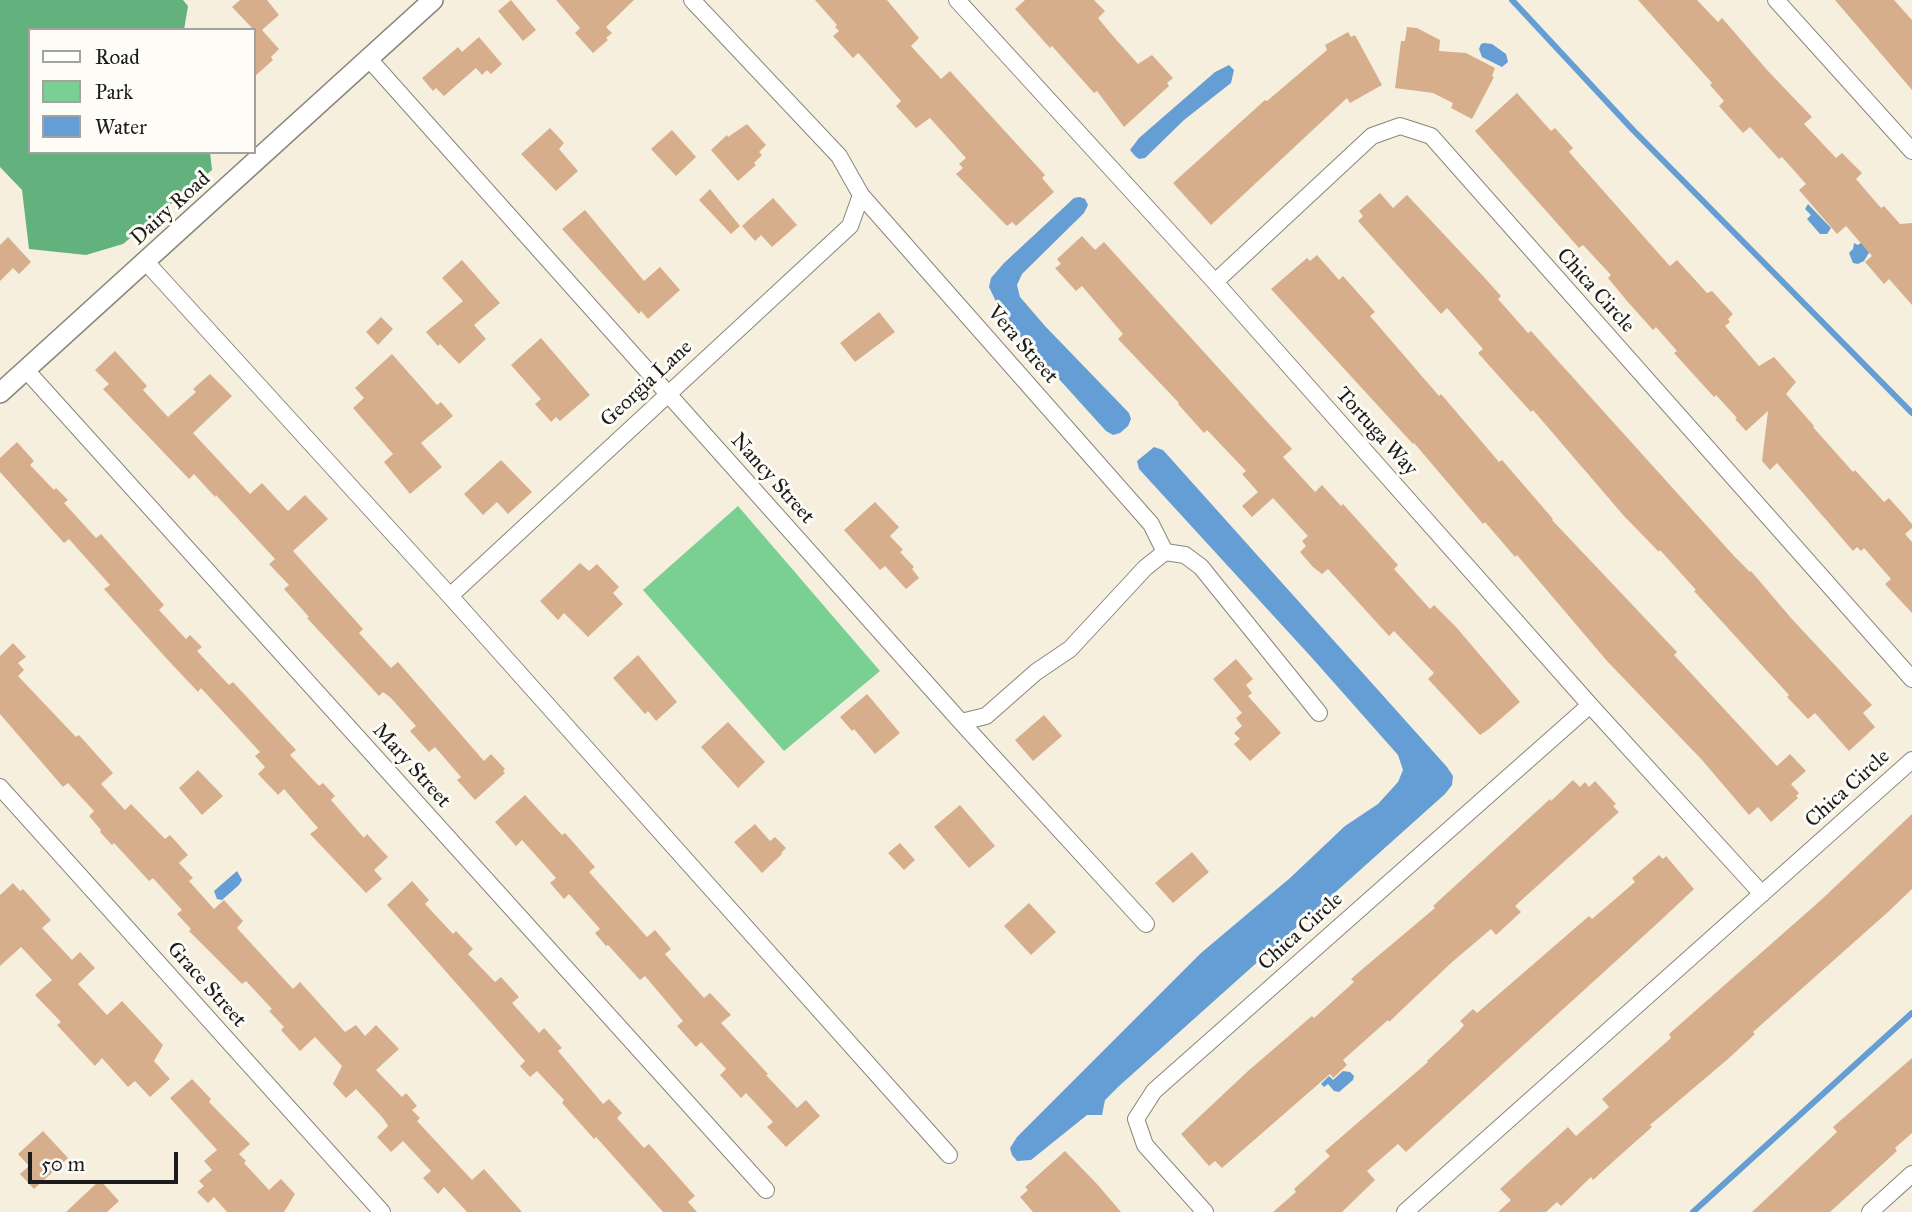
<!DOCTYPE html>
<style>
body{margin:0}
#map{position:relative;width:1912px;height:1212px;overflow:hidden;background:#f7efde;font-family:"IM FELL Great Primer",serif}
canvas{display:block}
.legend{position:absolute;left:28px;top:28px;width:228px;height:126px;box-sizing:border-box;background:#fdfcf7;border:2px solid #a3a29f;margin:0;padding:9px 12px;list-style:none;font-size:21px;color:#1c1c1c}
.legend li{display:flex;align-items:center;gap:14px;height:35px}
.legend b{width:35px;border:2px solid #a3a29f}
.scale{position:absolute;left:28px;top:1152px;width:150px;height:32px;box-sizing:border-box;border:4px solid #1c1c1c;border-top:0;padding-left:9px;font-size:21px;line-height:24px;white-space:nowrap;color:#1c1c1c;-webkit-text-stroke:5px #fdfcf7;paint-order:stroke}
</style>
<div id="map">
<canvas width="1912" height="1212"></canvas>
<ul class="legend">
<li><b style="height:9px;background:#fff"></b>Road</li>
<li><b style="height:19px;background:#7acf93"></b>Park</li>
<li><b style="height:19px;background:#659ed4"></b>Water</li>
</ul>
<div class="scale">50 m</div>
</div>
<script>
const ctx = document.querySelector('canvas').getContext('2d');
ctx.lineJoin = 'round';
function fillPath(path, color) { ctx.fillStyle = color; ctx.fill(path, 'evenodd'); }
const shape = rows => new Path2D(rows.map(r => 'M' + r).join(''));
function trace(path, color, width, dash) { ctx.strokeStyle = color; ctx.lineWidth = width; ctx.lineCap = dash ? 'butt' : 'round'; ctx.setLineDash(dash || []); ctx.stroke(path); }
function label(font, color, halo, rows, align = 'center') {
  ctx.font = font + ' "IM FELL Great Primer",serif'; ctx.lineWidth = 6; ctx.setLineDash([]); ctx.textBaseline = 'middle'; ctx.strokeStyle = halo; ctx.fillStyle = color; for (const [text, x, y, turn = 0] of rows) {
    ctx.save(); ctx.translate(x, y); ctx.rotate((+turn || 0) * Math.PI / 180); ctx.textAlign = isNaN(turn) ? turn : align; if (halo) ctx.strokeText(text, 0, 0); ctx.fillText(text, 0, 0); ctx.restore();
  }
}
const green = shape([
 [738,506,880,671,784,751,643,590]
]);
const forest = shape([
 [0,0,183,0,188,6,184,30,30,30,30,152,210,152,212,170,123,244,86,255,29,249,22,190,0,167]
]);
const water = shape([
 [1484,43,1492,44,1506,54,1508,62,1502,67,1482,57,1479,49,1481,44],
 [1229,65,1234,70,1231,83,1184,120,1145,158,1139,159,1135,156,1130,150,1139,138,1215,72],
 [1080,197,1085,199,1088,205,1084,213,1022,274,1017,285,1020,297,1045,326,1129,413,1131,419,1128,426,1120,433,1113,435,1106,431,1020,336,999,308,989,287,991,278,1004,263,1074,198],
 [1808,204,1831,228,1827,234,1820,234,1807,219,1811,215,1805,209],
 [1862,242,1870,251,1864,261,1858,264,1853,263,1849,253,1853,249,1854,243,1858,245],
 [1154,447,1163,450,1447,767,1453,776,1452,785,1445,794,1118,1087,1105,1100,1102,1115,1087,1115,1031,1160,1017,1161,1012,1155,1010,1148,1017,1137,1201,953,1290,878,1345,826,1378,804,1398,782,1403,770,1398,755,1313,659,1139,469,1137,461],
 [237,871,242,880,239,885,222,900,217,899,214,891],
 [1343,1071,1350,1072,1354,1076,1353,1080,1339,1092,1334,1091,1328,1084,1324,1087,1321,1084,1329,1076,1333,1080]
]);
const stream = shape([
 [1512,0,1633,130,1912,413],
 [1693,1212,1912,1013]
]);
const building = shape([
 [240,0,267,0,279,15,262,30,279,49,271,57,273,60,254,77,254,30,232,7],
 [511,0,536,30,523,41,498,11],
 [556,0,634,0,606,27,612,33,606,38,608,40,593,53,575,33,580,28],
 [815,0,887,0,919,38,911,46,941,79,950,71,1045,175,1042,178,1054,192,1016,226,1012,222,1007,226,956,174,963,168,959,164,966,158,930,118,916,128,896,106,901,101,862,57,858,53,853,58,833,36,839,31,835,27,837,25],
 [1025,0,1094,0,1105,11,1098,18,1112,35,1138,64,1152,55,1173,78,1167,83,1169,86,1124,127,1097,91,1094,93,1052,46,1050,48,1015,9],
 [1638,0,1697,0,1718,22,1722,18,1768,71,1812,117,1804,124,1836,158,1842,153,1862,173,1856,179,1881,208,1884,206,1900,224,1912,223,1912,305,1889,279,1884,284,1865,262,1872,256,1846,226,1837,234,1799,190,1806,184,1782,157,1779,159,1750,127,1743,133,1719,106,1724,101,1710,85,1712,83],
 [1835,0,1894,0,1912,20,1912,90],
 [1407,27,1417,28,1440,40,1439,51,1466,53,1495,68,1492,76,1494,77,1472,119,1451,108,1453,103,1433,93,1395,88,1401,41,1405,41],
 [1348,32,1351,37,1355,35,1382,85,1350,103,1347,98,1211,225,1173,183,1265,100,1267,101,1327,50,1325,45],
 [479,37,502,64,491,74,487,70,482,75,476,68,444,96,436,88,433,91,422,78,458,47,462,52],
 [1517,93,1551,131,1555,128,1573,148,1569,152,1668,264,1670,266,1677,260,1707,293,1712,291,1733,314,1728,319,1730,322,1725,326,1759,366,1774,357,1796,382,1786,394,1814,426,1813,427,1853,472,1855,470,1884,502,1889,498,1912,524,1912,528,1905,534,1912,542,1912,613,1885,584,1891,579,1864,548,1861,551,1857,547,1853,551,1777,463,1770,470,1762,461,1768,411,1746,431,1735,419,1737,418,1716,395,1714,397,1674,353,1677,351,1656,327,1653,330,1627,301,1608,278,1611,275,1583,245,1579,248,1475,131],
 [747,124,766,145,759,152,762,155,754,163,756,165,738,181,711,150,727,135,728,137],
 [550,128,564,143,559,149,578,171,556,191,521,154],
 [672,130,696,157,676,176,651,149],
 [710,189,740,226,731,234,699,200],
 [1380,193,1393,208,1407,195,1483,276,1501,296,1498,299,1528,333,1531,331,1734,556,1750,572,1751,571,1791,618,1872,705,1863,713,1875,727,1849,751,1815,713,1808,719,1787,697,1789,695,1694,591,1696,590,1660,550,1659,552,1624,516,1533,410,1531,412,1512,391,1478,353,1483,349,1447,308,1441,314,1358,221,1363,216,1359,211],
 [773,198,797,225,772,247,761,235,755,241,742,226],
 [585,210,644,281,660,267,680,290,648,319,641,311,639,314,562,229],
 [1082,236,1095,250,1104,242,1292,449,1283,457,1315,492,1322,485,1341,506,1343,504,1398,565,1394,569,1430,609,1434,605,1456,627,1520,702,1489,729,1480,735,1428,679,1434,673,1394,631,1389,636,1328,569,1322,574,1313,567,1300,552,1306,546,1302,541,1308,536,1273,498,1252,517,1242,506,1258,492,1242,474,1246,471,1207,430,1204,433,1178,404,1179,403,1118,339,1123,334,1082,286,1076,291,1055,268,1061,264,1057,259],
 [8,237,31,262,19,274,13,268,0,281,0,245],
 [1317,255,1339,280,1343,276,1375,312,1370,316,1439,396,1441,394,1499,462,1502,460,1553,519,1552,520,1677,652,1674,655,1777,766,1790,754,1806,771,1791,784,1799,793,1796,796,1798,798,1771,822,1758,807,1749,815,1702,760,1607,661,1517,555,1515,557,1485,522,1483,524,1414,443,1413,444,1271,289,1307,258,1310,261],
 [462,260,500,303,474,325,486,339,459,364,440,344,438,346,426,332,463,301,442,278],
 [879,312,895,332,855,362,840,343],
 [381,317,393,329,378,345,366,332],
 [541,338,590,395,560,421,556,417,551,422,535,404,541,399,511,365],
 [115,351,147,386,143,390,168,417,196,392,193,389,210,374,232,396,193,433,250,494,262,483,288,511,305,495,328,519,293,551,363,629,359,633,391,668,398,662,484,761,491,754,505,769,503,771,505,773,475,800,457,780,461,777,435,747,429,752,410,731,416,726,391,698,383,692,379,696,307,618,309,617,284,589,289,585,269,564,275,559,216,495,215,497,194,474,189,479,103,389,109,384,95,370],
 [392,354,437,405,441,402,453,416,421,443,442,467,410,494,384,462,393,454,353,408,364,398,355,388],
 [17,442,34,461,30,465,54,490,56,488,68,500,64,503,96,538,101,534,164,605,159,610,186,639,190,635,202,647,197,651,229,685,233,682,296,750,290,755,319,786,323,783,335,796,331,800,364,838,367,834,388,857,374,870,382,879,366,893,310,834,318,828,284,789,278,795,258,774,265,767,255,756,260,752,201,688,198,692,166,658,104,589,110,585,69,539,64,543,0,472,0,458],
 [501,460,532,492,508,514,497,502,483,515,464,494],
 [875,502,899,527,890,536,903,550,900,552,914,567,912,569,919,578,906,589,885,566,880,570,844,530],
 [580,563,589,571,597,564,619,587,613,593,623,604,588,637,564,613,558,620,540,601],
 [13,643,26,657,18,663,24,670,18,676,76,737,79,735,113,773,101,784,125,810,131,804,165,839,170,835,188,855,179,863,193,878,189,881,214,909,224,900,243,921,237,928,293,989,300,982,345,1032,356,1025,365,1036,376,1025,399,1049,376,1070,402,1097,406,1093,417,1106,412,1110,420,1118,417,1121,472,1180,484,1169,522,1212,467,1212,444,1187,438,1194,423,1178,431,1171,403,1141,391,1152,377,1137,388,1126,383,1118,356,1089,346,1098,333,1084,342,1066,315,1037,300,1051,281,1030,284,1027,269,1011,272,1009,246,981,242,984,189,931,191,929,177,914,182,910,153,878,149,881,114,843,112,845,100,832,101,830,89,816,94,811,68,783,63,787,0,714,0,656],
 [638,655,677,702,656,721,648,711,645,714,613,678],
 [1236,659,1253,679,1246,685,1252,693,1248,696,1281,733,1250,761,1234,744,1240,739,1234,733,1242,726,1236,718,1242,713,1213,679],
 [867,694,900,733,875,754,854,729,852,731,840,717],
 [1044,715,1062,736,1033,761,1015,740],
 [728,722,765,762,738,788,701,747],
 [198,770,223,796,202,815,179,788],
 [1573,780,1580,787,1585,782,1589,787,1595,781,1616,804,1613,806,1619,812,1515,906,1521,912,1496,935,1491,929,1451,963,1389,1022,1388,1020,1343,1060,1347,1065,1333,1078,1330,1074,1222,1168,1215,1161,1209,1166,1181,1134,1248,1071,1312,1016,1314,1018,1354,982,1351,979,1366,966,1435,908,1433,906,1550,799,1551,801],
 [525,795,562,835,565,833,595,867,589,872,647,937,655,930,671,949,665,954,704,998,710,993,731,1015,721,1023,768,1074,766,1075,797,1108,806,1100,820,1116,786,1147,767,1127,773,1122,746,1093,741,1098,720,1075,726,1069,701,1042,696,1047,677,1026,683,1021,645,976,640,980,608,945,606,946,595,933,600,929,569,894,564,899,550,883,556,878,522,840,516,846,495,822],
 [960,805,995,846,969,868,934,827],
 [1912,814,1912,889,1888,912,1753,1032,1755,1034,1728,1059,1650,1125,1652,1127,1616,1159,1593,1180,1591,1177,1561,1206,1557,1202,1546,1212,1498,1212,1511,1200,1500,1189,1568,1127,1576,1136,1609,1107,1602,1099,1671,1038,1669,1034,1821,900],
 [755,824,770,841,775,837,786,848,781,853,782,854,762,873,734,842],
 [900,843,915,860,904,870,888,853],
 [1192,852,1209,872,1173,903,1155,883],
 [1659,855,1663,859,1666,856,1694,889,1660,921,1406,1152,1398,1144,1367,1171,1375,1180,1342,1212,1273,1212,1296,1192,1294,1189,1330,1156,1325,1151,1428,1062,1427,1061,1459,1031,1464,1025,1460,1021,1473,1009,1477,1013,1589,916,1592,919,1635,882,1632,878],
 [412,881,429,900,425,904,453,934,456,931,473,949,468,954,495,982,501,977,519,997,512,1003,539,1033,544,1028,562,1048,558,1051,603,1104,609,1099,622,1113,617,1118,644,1148,649,1144,695,1196,688,1202,697,1212,663,1212,596,1137,594,1139,562,1103,564,1100,537,1071,530,1077,520,1066,525,1061,387,905],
 [13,883,20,891,23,889,51,920,42,928,72,960,80,952,95,968,78,984,107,1015,122,1001,163,1045,154,1061,170,1079,150,1097,135,1081,128,1087,102,1058,95,1066,57,1025,61,1022,35,995,52,980,21,947,0,966,0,895],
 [1029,903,1056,932,1031,955,1004,926],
 [1912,1058,1912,1133,1895,1148,1897,1151,1830,1212,1752,1212,1837,1132,1833,1127],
 [192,1079,211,1099,209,1102,250,1144,239,1154,246,1161,244,1163,269,1190,281,1179,295,1194,284,1212,227,1212,214,1197,208,1203,197,1192,204,1186,199,1181,212,1170,204,1161,217,1150,170,1098],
 [43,1131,68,1158,34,1189,20,1174,29,1166,18,1154],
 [1065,1151,1097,1184,1121,1212,1033,1212,1020,1197,1028,1190,1025,1187],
 [100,1180,119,1201,107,1212,66,1212]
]);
const minor = shape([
 [692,0,839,156,861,195,1151,524,1165,552,1185,555,1201,567,1319,713],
 [957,0,1215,282,1590,705,1762,894],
 [1776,0,1912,151],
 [369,59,961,722,1146,924],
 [146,262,450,596,949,1155],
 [1215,282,1372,136,1400,126,1431,136,1912,679],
 [26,370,766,1190],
 [450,596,850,226,861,195],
 [961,722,986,716,1036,672,1070,649,1145,568,1165,552],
 [0,787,382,1212],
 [1205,1212,1145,1145,1136,1119,1154,1091,1590,705],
 [1405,1212,1912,760],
 [1870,1212,1912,1174]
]);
const tertiary = shape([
 [0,393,433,0]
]);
const streetNames = [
 ["Dairy Road",171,209,-42],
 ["Chica Circle",1595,291,48],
 ["Vera Street",1022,345,49],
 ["Georgia Lane",647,384,-43],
 ["Tortuga Way",1376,432,48],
 ["Nancy Street",772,479,48],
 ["Mary Street",411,766,48],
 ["Chica Circle",1848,789,-42],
 ["Chica Circle",1301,932,-42],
 ["Grace Street",206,985,48]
];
fillPath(green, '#7acf93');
fillPath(forest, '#63b27d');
fillPath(water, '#659ed4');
trace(stream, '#659ed4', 6);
fillPath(building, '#d7ae8c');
trace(minor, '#8a867d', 18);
trace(tertiary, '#8a867d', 22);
trace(minor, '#fff', 16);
trace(tertiary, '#fff', 19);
label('21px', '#1c1c1c', '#fdfcf7', streetNames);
</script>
